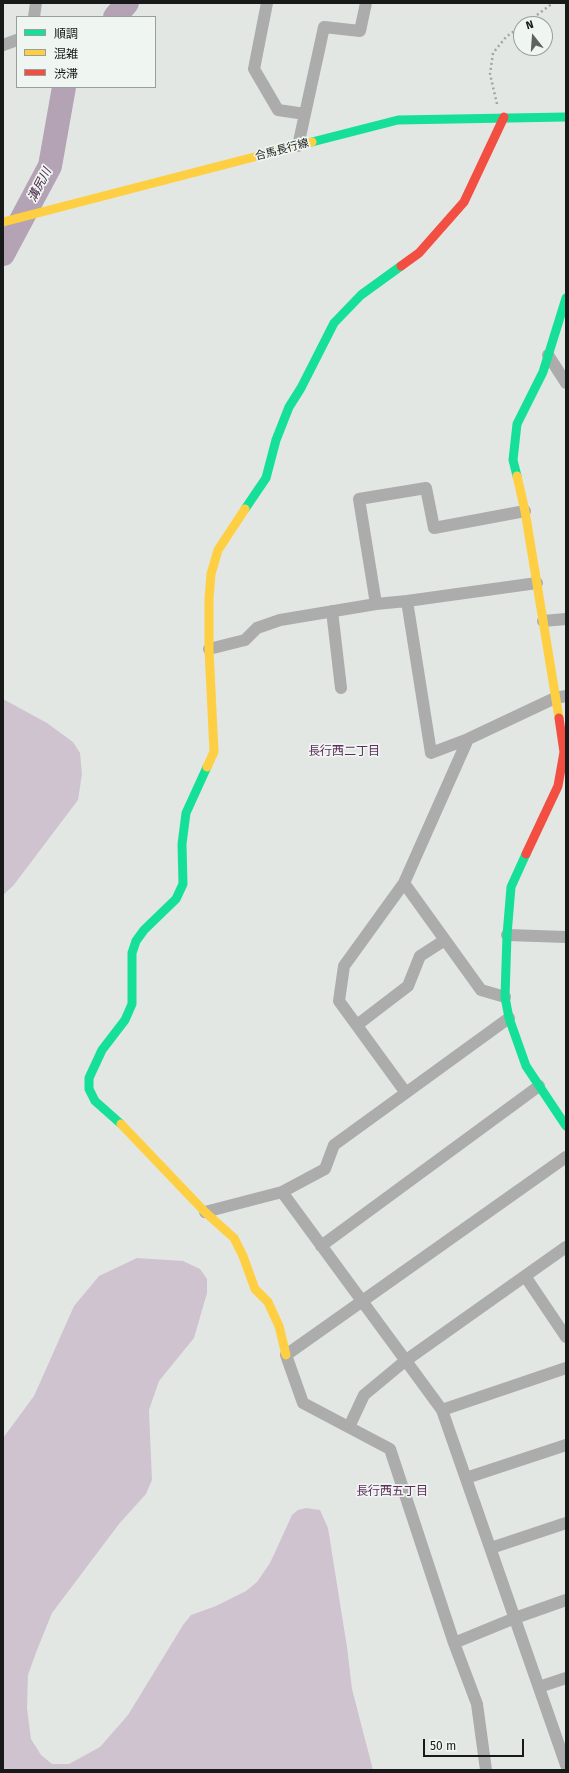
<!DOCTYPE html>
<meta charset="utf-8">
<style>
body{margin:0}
#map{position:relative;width:569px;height:1773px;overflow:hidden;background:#e2e7e4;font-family:"Fira Sans","Noto Sans JP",sans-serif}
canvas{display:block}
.frame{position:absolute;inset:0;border:4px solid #181a19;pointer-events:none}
.legend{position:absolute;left:16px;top:16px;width:140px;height:72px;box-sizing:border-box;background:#eff5f1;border:1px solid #999d9b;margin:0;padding:5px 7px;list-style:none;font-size:12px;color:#181a19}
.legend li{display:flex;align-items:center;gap:8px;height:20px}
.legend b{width:20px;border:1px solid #999d9b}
.north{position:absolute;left:513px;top:16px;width:40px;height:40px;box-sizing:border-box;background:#eff5f1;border:1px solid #999d9b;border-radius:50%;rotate:343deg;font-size:11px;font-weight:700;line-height:16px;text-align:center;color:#181a19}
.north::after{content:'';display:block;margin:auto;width:14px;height:18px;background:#5f6260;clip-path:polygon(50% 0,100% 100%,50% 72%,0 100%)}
.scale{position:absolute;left:423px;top:1739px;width:101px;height:18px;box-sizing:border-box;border:2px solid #181a19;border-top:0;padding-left:5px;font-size:12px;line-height:14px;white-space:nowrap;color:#181a19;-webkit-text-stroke:3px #eff5f1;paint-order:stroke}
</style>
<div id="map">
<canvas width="569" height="1773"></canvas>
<div class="frame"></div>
<ul class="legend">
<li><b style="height:5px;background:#16e098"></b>順調</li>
<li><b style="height:5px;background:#ffcf43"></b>混雑</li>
<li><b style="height:5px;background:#f24e42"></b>渋滞</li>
</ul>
<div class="north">N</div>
<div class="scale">50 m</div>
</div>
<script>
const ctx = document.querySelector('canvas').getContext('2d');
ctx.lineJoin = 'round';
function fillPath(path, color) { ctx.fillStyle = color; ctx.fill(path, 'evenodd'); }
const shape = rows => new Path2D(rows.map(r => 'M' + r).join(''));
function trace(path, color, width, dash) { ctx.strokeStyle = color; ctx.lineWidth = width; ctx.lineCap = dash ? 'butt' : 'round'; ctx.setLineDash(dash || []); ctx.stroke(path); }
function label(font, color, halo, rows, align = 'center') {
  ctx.font = font + ' "Fira Sans","Noto Sans JP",sans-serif'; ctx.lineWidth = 3.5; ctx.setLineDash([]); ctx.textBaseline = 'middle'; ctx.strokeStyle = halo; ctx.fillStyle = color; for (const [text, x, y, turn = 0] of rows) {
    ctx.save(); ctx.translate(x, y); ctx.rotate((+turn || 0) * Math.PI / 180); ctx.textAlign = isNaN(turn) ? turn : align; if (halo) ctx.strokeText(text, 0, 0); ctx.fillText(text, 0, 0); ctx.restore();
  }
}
const forest = shape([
 [3,699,47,723,73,742,80,753,82,774,78,800,13,886,3,895],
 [137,1258,183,1261,200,1269,207,1279,207,1293,194,1338,159,1381,149,1410,152,1480,146,1494,119,1524,52,1613,37,1650,28,1675,27,1708,31,1739,41,1755,52,1764,69,1764,100,1747,128,1715,183,1625,191,1615,216,1606,246,1591,257,1582,270,1563,292,1515,298,1510,306,1508,320,1510,328,1528,347,1647,352,1689,373,1770,3,1770,3,1438,34,1396,74,1306,99,1276]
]);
const river = shape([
 [115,17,127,3],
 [3,254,50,166,64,87]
]);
const path = shape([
 [525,24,553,3],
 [497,104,490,74,493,53,506,37,521,26]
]);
const street = shape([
 [267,3,254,69,278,110,305,114],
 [34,17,36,3],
 [3,45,17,40],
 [298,146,324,27,360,31,366,3],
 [548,355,566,383],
 [537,583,407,601,431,753,468,739,555,698,566,696],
 [407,601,376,604,359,499,426,488,434,528,525,511],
 [332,611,341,688],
 [543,621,566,619],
 [209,649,245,640,257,628,280,620,376,604],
 [404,883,481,990,505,997],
 [507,935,566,937],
 [357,1025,408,986,420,956,445,940],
 [406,1093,339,1001,344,966,404,883,468,739],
 [282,1192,442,1410,566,1765],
 [205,1212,282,1192,325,1169,334,1145,509,1018],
 [321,1246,539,1086],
 [525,1276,566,1337],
 [442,1410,566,1368],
 [349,1427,364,1395,405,1361,566,1247],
 [466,1478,566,1445],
 [491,1548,566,1523],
 [454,1643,515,1618,566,1600],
 [539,1687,566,1678],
 [486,1770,477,1704,454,1643,390,1449,303,1403,286,1355,566,1157]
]);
const fast = shape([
 [312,142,398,120,566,117],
 [517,476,513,460,517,424,543,372,566,298],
 [245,509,266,478,276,440,289,407,301,388,334,323,361,295,401,266],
 [526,854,511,887,507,935,505,997,509,1018,526,1066,566,1126],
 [121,1124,95,1101,89,1089,89,1078,102,1050,125,1020,132,1004,132,953,136,941,144,930,176,899,183,884,182,844,186,813,207,767]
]);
const slow = shape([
 [3,222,312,142],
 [517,476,525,511,559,718],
 [207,767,214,752,209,649,209,599,211,574,218,550,245,509],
 [121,1124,205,1212,234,1238,243,1256,255,1289,268,1302,279,1326,286,1355]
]);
const jam = shape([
 [401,266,419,253,464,202,504,117],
 [526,854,558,786,564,752,559,718]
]);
const streetNames = [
 ["合馬長行線",282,150,-15]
];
const waterNames = [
 ["溝尻川",40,185,-63]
];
const neighbourhoodNames = [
 ["長行西二丁目",344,752],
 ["長行西五丁目",392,1492]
];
fillPath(forest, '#d0c3d0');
trace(river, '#b4a3b4', 24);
trace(path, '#a2a5a3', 2.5, [2, 3]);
trace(street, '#abacab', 12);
trace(fast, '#16e098', 9);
trace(slow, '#ffcf43', 9);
trace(jam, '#f24e42', 9);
label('11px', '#181a19', '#eff5f1', streetNames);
label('italic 12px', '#4a2549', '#eff5f1', waterNames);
label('12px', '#5d2c5d', '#eff5f1', neighbourhoodNames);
</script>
